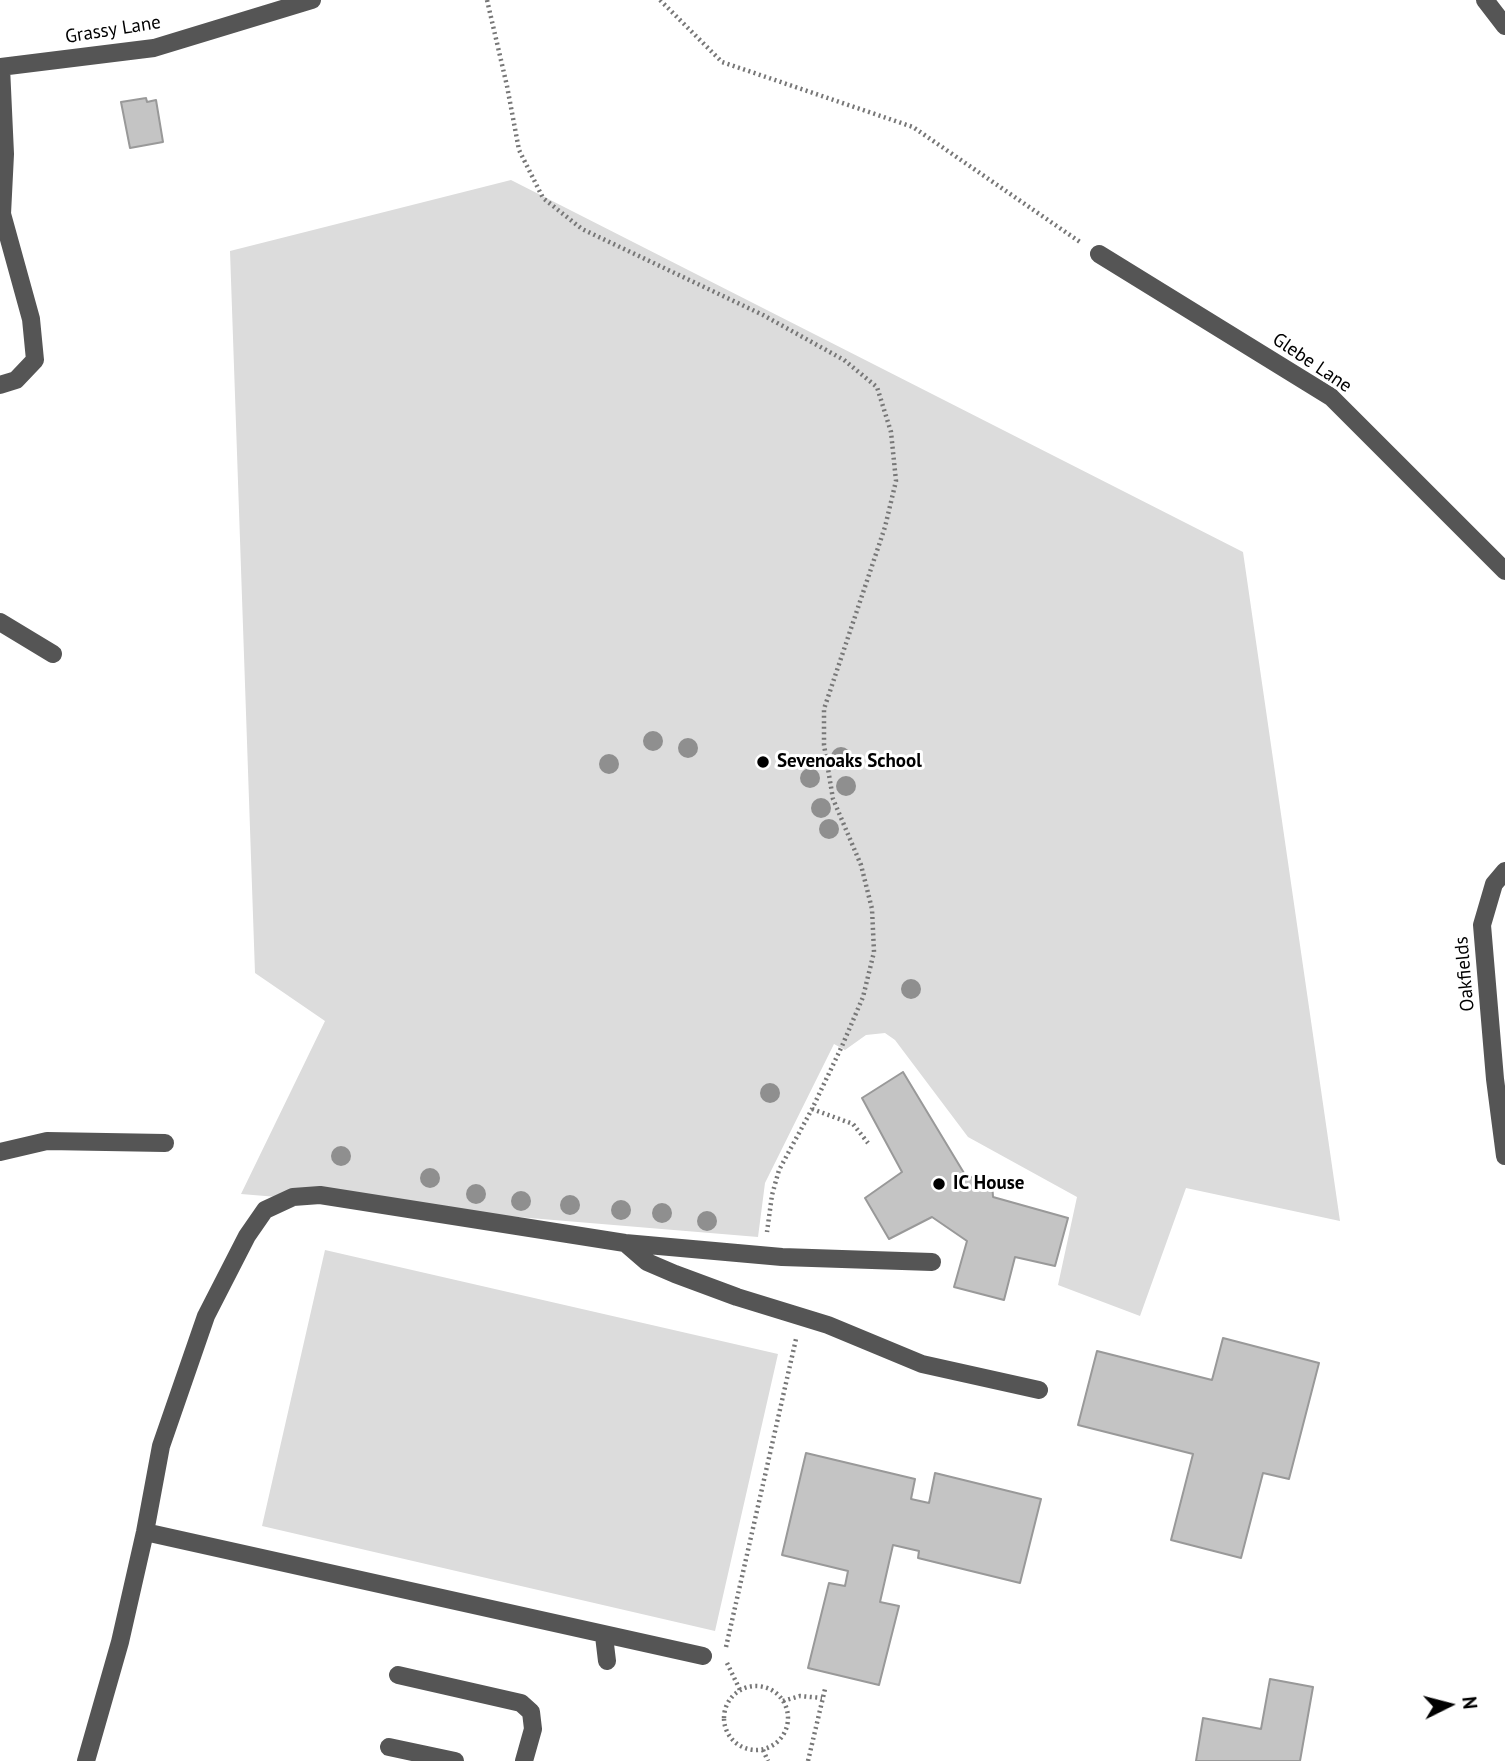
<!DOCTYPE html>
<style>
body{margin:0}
#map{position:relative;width:1505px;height:1761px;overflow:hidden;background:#fff;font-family:"PT Sans",sans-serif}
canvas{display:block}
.north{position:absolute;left:1414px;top:1670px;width:70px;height:70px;-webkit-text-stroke:5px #fff;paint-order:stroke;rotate:84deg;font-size:19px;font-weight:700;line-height:28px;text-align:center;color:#000}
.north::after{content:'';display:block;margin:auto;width:24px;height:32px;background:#000;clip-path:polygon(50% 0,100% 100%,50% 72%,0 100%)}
</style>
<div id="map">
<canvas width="1505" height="1761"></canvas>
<div class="north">N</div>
</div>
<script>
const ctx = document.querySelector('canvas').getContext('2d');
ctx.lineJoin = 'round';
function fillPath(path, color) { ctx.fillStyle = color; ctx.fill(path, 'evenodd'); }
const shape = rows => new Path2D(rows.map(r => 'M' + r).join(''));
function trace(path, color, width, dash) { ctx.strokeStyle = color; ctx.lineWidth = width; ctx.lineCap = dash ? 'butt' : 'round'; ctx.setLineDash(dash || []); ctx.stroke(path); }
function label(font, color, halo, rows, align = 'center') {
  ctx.font = font + ' "PT Sans",sans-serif'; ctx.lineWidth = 6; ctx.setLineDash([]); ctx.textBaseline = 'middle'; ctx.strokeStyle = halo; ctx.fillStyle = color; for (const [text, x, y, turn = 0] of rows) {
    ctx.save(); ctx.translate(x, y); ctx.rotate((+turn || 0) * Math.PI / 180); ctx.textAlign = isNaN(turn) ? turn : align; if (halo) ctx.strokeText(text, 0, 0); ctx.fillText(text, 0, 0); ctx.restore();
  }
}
const green = shape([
 [511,180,1243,552,1340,1221,1186,1188,1140,1316,1058,1285,1077,1197,968,1137,895,1040,885,1033,866,1035,845,1050,834,1044,765,1183,758,1237,241,1194,325,1021,255,973,230,251],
 [325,1250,778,1354,715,1631,262,1526]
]);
const building = shape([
 [146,98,147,102,156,100,163,142,130,148,121,102,146,98],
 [903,1072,967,1178,984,1174,992,1181,993,1197,1068,1218,1055,1266,1015,1257,1004,1300,954,1287,967,1241,932,1217,889,1239,865,1198,902,1172,862,1098,903,1072],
 [1223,1338,1319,1363,1289,1479,1263,1473,1241,1558,1171,1540,1193,1454,1078,1425,1097,1351,1212,1380,1223,1338],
 [806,1453,915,1479,911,1499,929,1503,935,1473,1041,1499,1020,1583,918,1558,919,1551,893,1545,880,1602,899,1606,879,1685,808,1668,829,1583,845,1586,848,1571,782,1555,806,1453],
 [1270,1679,1313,1687,1300,1761,1196,1761,1203,1718,1261,1729,1270,1679]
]);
const path = shape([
 [487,0,507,86,519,150,543,198,582,229,763,315,844,360,877,387,891,432,896,481,885,527,824,709,824,745,833,799,861,865,872,909,874,952,863,997,842,1046,812,1109,779,1170,772,1195,767,1232],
 [660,0,722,62,913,127,1080,242],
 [812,1109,853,1124,868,1143],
 [726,1647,796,1339],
 [727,1663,740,1690],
 '724 1718a32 32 0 1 1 64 0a32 32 0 1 1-64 0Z',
 [783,1701,800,1696,822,1698],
 [763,1750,768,1761],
 [808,1761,825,1689]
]);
const minor = shape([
 [1485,0,1505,26],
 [0,67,154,48,312,0],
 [1099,254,1331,397,1505,571],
 [0,385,16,380,35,360,31,319,2,214,5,154,1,67],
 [0,622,53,654],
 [1505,871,1494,884,1482,925,1495,1079,1505,1156],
 [0,1152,47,1141,165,1143],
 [625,1243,647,1262,675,1274,737,1297,828,1325,922,1364,1039,1390],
 [145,1532,703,1656],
 [604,1636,607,1661],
 [398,1675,521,1703,531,1712,533,1729,524,1761],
 [389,1747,455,1761],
 [86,1761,120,1642,145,1532,161,1446,206,1316,247,1236,265,1210,293,1197,320,1195,625,1243,782,1257,932,1262]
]);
const trees = [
 [653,741],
 [688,748],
 [841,757],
 [609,764],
 [810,778],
 [846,786],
 [821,808],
 [829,829],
 [911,989],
 [770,1093],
 [341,1156],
 [430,1178],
 [476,1194],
 [521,1201],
 [570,1205],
 [621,1210],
 [662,1213],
 [707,1221]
];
const markers = [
 [763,762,7,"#000"],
 [939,1184,7,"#000"]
];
const streetNames = [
 ["Grassy Lane",113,30,-9],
 ["Glebe Lane",1312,363,34],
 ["Oakfields",1465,974,-95]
];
const poiNames = [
 ["Sevenoaks School",777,762],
 ["IC House",953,1184]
];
fillPath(green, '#dcdcdc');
fillPath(building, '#c4c4c4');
trace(building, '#999', 2);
trace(path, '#777', 4.5, [2, 3.5]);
trace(minor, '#555', 18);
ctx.fillStyle = '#8f8f8f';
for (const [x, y] of trees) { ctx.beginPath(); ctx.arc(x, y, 10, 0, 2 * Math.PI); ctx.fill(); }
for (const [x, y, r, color] of markers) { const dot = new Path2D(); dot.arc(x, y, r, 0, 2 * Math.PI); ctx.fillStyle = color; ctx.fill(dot); trace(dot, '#fff', 2.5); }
label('19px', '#000', '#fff', streetNames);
label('bold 19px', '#000', '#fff', poiNames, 'left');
</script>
